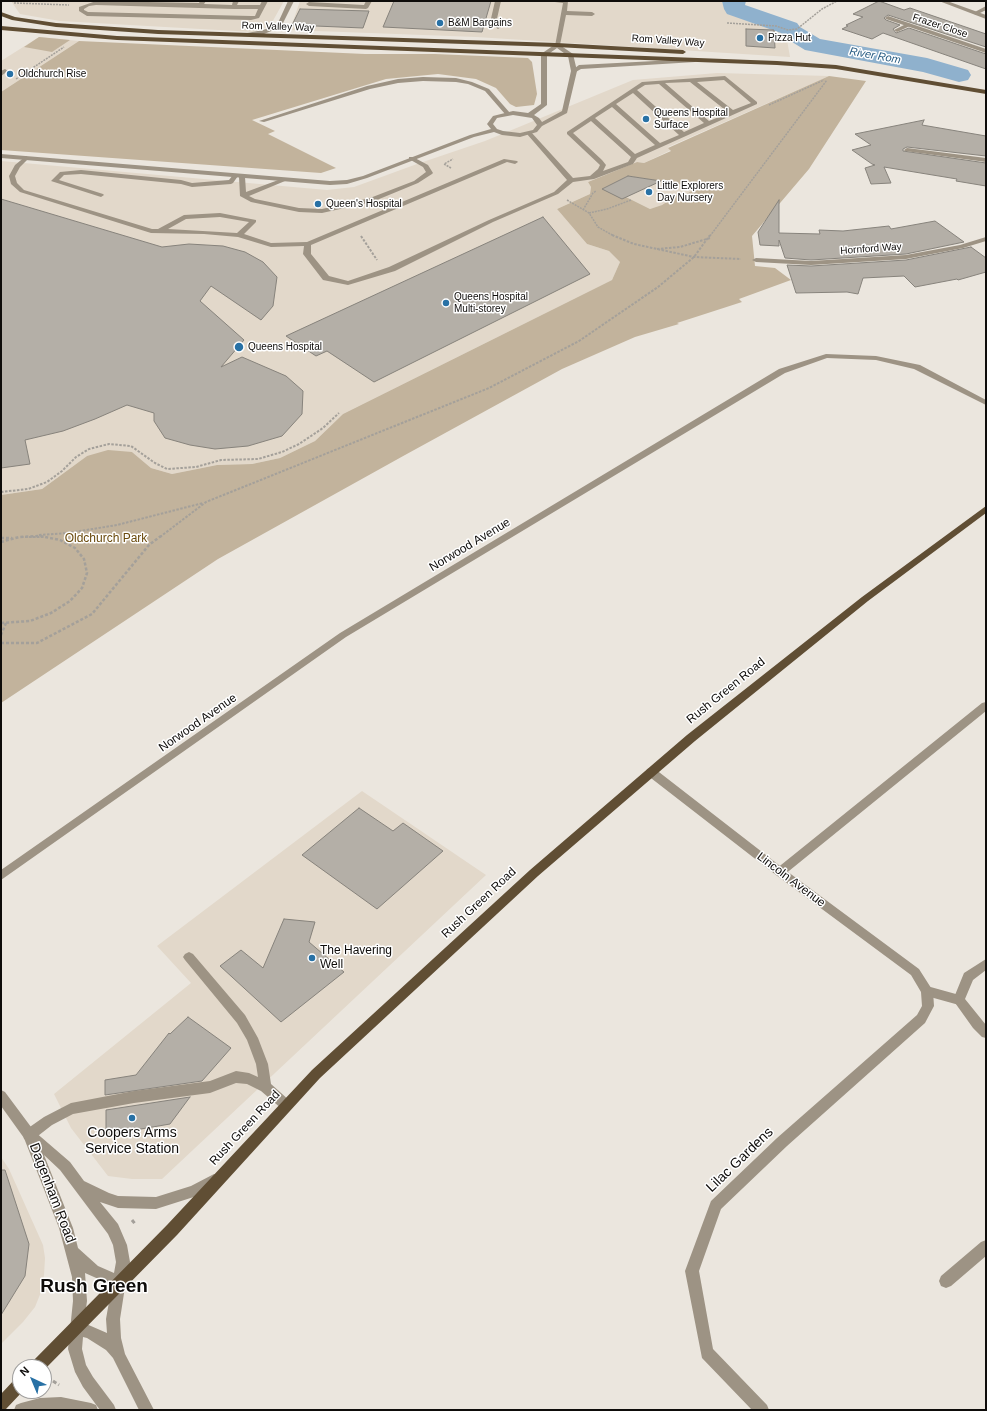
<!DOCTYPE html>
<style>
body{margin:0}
#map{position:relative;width:987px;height:1411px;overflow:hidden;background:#ebe6de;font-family:Helvetica,sans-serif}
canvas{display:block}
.frame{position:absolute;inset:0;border:2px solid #0e0c0a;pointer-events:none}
.north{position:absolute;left:12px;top:1359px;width:40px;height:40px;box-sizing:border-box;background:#fff;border:1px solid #9f9e9d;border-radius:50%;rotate:316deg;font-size:11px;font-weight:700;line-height:16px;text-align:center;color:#0e0c0a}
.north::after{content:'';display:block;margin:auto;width:14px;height:18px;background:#2871a5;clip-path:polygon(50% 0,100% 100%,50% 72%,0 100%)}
</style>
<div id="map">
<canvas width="987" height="1411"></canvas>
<div class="frame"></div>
<div class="north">N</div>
</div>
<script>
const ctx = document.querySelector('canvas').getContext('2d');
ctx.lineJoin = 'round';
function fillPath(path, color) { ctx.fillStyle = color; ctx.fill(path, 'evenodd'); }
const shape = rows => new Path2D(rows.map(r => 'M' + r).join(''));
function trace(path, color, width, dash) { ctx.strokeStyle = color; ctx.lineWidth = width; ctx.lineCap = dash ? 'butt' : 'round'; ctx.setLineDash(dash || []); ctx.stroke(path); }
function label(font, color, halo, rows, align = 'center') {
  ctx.font = font + ' Helvetica,sans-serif'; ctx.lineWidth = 3; ctx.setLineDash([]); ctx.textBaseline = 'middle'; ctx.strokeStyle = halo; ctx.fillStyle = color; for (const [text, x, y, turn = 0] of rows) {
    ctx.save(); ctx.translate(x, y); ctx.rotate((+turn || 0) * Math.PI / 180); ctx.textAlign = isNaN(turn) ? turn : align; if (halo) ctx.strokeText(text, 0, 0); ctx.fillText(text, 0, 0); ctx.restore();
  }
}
const built = shape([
 [11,1,284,1,270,26,253,32,60,21,20,14],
 [300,1,735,1,734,16,784,23,790,57,476,37,290,30],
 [39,37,79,41,1,92,1,61],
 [717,73,829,76,668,147,671,150,644,163,637,162,588,182,591,187,590,194,557,209,587,244,609,251,620,262,612,280,343,414,315,441,280,458,252,464,217,465,172,474,151,468,132,452,87,456,42,489,1,495,1,161,327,190,354,187,417,164,485,141,633,80],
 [628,176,698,187,684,196,677,195,662,205,650,209,626,197,622,199,602,189],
 [362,791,486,875,162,1179,132,1179,108,1176,71,1128,54,1094,191,983,157,946],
 [1,1157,9,1169,43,1245,45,1258,44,1275,41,1292,35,1307,23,1322,1,1344]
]);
const green = shape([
 [39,37,70,40,52,52,24,47],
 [79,41,365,54,435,54,528,58,532,62,537,94,534,105,516,107,510,104,496,88,476,79,438,74,386,79,252,120,275,131,268,134,336,168,321,173,1,150,1,92],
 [829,76,866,81,809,169,752,236,755,266,775,268,791,280,739,299,742,302,677,323,679,324,635,337,562,369,405,455,218,559,1,703,1,495,42,489,87,456,108,450,132,452,151,468,172,474,217,465,252,464,280,458,315,441,343,414,612,280,620,262,609,251,587,244,557,209,590,194,591,187,588,182,637,162,644,163,671,151,668,148],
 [628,176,697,187,684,196,677,195,662,205,650,209,626,197,602,189]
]);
const river = shape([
 [722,1,746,1,745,5,797,23,800,27,820,39,927,58,968,70,971,75,968,80,959,82,923,72,805,50,784,37,781,33,727,14,724,9,722,1]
]);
const building = shape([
 [394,1,491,1,482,32,383,27,394,1],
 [879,1,904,10,910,8,986,34,986,47,888,15,884,18,886,20,900,25,893,29,896,33,909,28,986,54,986,69,883,33,872,39,842,29,848,26,846,25,863,17,853,14,879,1],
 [300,9,369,11,363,28,292,25,300,9],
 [746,29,774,30,775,48,746,46,746,29],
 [924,120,922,125,986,136,986,156,907,147,903,149,903,151,986,163,986,186,956,181,957,179,884,167,891,183,871,184,865,168,875,165,872,164,852,150,871,145,855,134,924,120],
 [628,176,661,181,622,199,602,189,628,176],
 [1,199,162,247,189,244,223,246,245,252,263,262,277,277,273,306,261,320,211,286,200,301,244,340,221,367,242,357,286,376,303,391,302,414,282,436,248,446,215,449,190,445,165,438,154,421,154,413,127,405,95,419,63,431,25,440,30,464,1,468,1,199],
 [779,200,779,233,820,234,819,230,843,231,889,226,891,229,935,221,964,242,906,254,811,260,785,258,779,240,779,246,760,245,758,232,779,200],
 [543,217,590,274,374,382,327,351,316,356,286,336,543,217],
 [971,247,986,258,986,272,958,280,957,279,915,287,904,276,863,278,858,294,847,292,796,293,787,265,811,266,906,260,971,247],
 [359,808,393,831,403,823,443,851,377,909,302,855,359,808],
 [284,919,315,922,309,942,344,972,281,1022,220,966,241,950,263,968,284,919],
 [188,1017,231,1048,202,1081,105,1095,105,1080,136,1075,169,1033,170,1034,188,1017],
 [190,1097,170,1124,106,1135,106,1110,190,1097],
 [1,1170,5,1170,29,1244,25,1276,1,1315,1,1170]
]);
const pathFar3 = shape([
 [14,3,69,5],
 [727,23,776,26,788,30,797,29,822,9,837,1],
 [16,79,64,47],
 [769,105,824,80],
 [451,168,444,164,453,159],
 [567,200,589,213,598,227,614,236],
 [583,210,593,193,596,191],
 [589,213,607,209,631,200],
 [710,236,827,80]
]);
const pathFar2 = shape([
 [612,235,634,244,694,257,741,259],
 [361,236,377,260],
 [657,249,680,247,710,238],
 [1,492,28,489,47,482,62,471,76,457,89,449,109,444,131,446,155,463,167,469,196,467,221,460,258,459,282,452,299,444,323,428,339,413],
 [39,535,68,533,117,525,203,503],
 [21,537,45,537],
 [160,537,206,502,489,388,579,341,658,287,694,257,710,235]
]);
const pathFar1 = shape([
 [1,538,12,538],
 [1,542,19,537,40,536,60,540,75,548,84,559,87,573,82,588,70,601,51,613,30,621,1,623],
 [1,635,6,623],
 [1,643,37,643,92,614,149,545,161,536]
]);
const path = shape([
 [132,1220,136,1225],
 [53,1381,59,1385]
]);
const service = shape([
 [96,1,199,3,200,1,206,1,204,4,232,5,233,1,239,1,237,5,260,5,262,1,268,1,259,18,251,20,87,16,79,11,79,7,96,1],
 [96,5,234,9,258,9,255,16,251,16,88,12,84,10,84,9,89,6,96,5],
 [366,1,372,1,368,8,366,9,309,6,306,4,309,2,364,5,366,1],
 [495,1,501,1,496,23,501,27,498,29,490,23,495,1],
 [547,1,568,1,567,11,592,12,595,14,592,16,566,15,560,45,555,46,563,3,547,1],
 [908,23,910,24,910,26,897,32,894,30,908,23],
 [693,59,696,61,695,62,581,69,574,73,571,71,579,65,693,59],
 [5,69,8,71,1,76,1,71,5,69],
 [725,76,757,102,757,104,637,158,633,164,594,179,573,182,558,194,493,222,395,271,348,285,323,280,303,254,304,246,271,247,238,237,204,234,151,233,20,192,11,184,9,176,15,165,26,156,29,158,20,167,15,176,17,183,24,190,152,229,158,229,184,215,220,213,256,220,256,222,244,234,271,243,307,242,504,159,517,161,518,162,515,164,507,162,311,245,311,254,329,276,348,281,389,267,489,220,554,192,567,180,527,134,527,132,531,132,573,178,590,176,598,169,600,165,567,134,567,132,642,82,725,76],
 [724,80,751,103,733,110,697,82,724,80],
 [690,82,729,113,709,121,665,83,690,82],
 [659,84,704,123,684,132,637,90,645,85,659,84],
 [633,93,679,135,660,143,616,104,633,93],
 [612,107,655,145,635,154,595,118,612,107],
 [591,121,631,157,628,162,603,171,606,165,602,160,573,133,591,121],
 [220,217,249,222,237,233,168,229,186,219,220,217],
 [423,77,456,78,472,82,489,89,510,113,505,114,485,91,468,84,456,82,423,81,398,83,370,89,264,122,259,121,367,86,398,79,423,77],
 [409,157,413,157,428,165,433,173,432,174,418,183,372,202,322,213,299,212,251,202,240,196,239,177,242,175,245,177,246,192,281,179,285,179,285,181,249,196,255,199,299,208,322,209,370,198,414,181,426,172,423,167,409,159,409,157],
 [81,170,181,180,192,183,229,180,233,175,238,176,233,183,231,184,192,187,181,184,81,174,64,175,59,180,103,194,104,195,101,197,51,181,60,172,81,170],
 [986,702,986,711,784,875,780,876,776,875,774,872,776,869,982,703,986,702],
 [189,952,193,954,245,1015,258,1038,268,1064,271,1084,290,1101,292,1105,290,1109,286,1111,282,1109,261,1091,247,1084,236,1083,210,1093,134,1103,73,1114,52,1125,34,1139,29,1141,24,1139,23,1135,24,1131,44,1117,71,1103,134,1091,210,1081,236,1071,249,1073,258,1077,256,1064,247,1040,237,1023,185,960,183,957,185,954,189,952],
 [927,986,963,996,965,1000,963,1004,959,1005,923,995,921,991,923,987,927,986],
 [986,1240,986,1256,951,1286,946,1288,941,1286,939,1281,941,1276,981,1242,986,1240]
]);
const minor = shape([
 [288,1,294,1,281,27,264,34,242,36,242,34,263,30,277,25,288,1],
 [986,6,986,10,976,15,973,13,986,6],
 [888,16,986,49,986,53,886,19,885,18,888,16],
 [557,43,573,54,577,71,567,113,542,126,537,132,520,137,502,135,494,132,474,137,367,178,347,184,330,185,1,158,1,154,330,181,347,180,363,176,470,135,491,129,487,124,493,116,513,111,528,113,541,104,541,54,557,43],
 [557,48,568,56,571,71,562,111,542,122,539,118,534,115,547,105,547,55,557,48],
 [513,115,532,118,537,125,533,130,520,133,503,131,497,129,493,124,497,118,513,115],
 [907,148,986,158,986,162,905,151,904,150,907,148],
 [986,237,986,241,963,248,906,259,811,265,756,262,752,260,756,258,811,261,906,255,960,245,986,237],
 [826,354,876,356,920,365,986,400,986,405,914,369,876,360,827,358,785,373,346,637,1,880,1,870,340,633,779,369,826,354],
 [651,768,655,769,784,869,919,969,933,991,934,1006,925,1023,787,1146,721,1209,699,1271,713,1349,767,1405,769,1410,752,1410,702,1358,685,1271,711,1201,777,1138,917,1015,922,1006,921,992,911,975,776,875,647,775,646,772,647,769,651,768],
 [986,959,986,970,973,980,965,999,986,1025,986,1038,982,1037,973,1028,953,1000,964,973,986,959]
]);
const tertiary = shape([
 [939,1,947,1,986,15,986,19,939,1],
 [1,1090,5,1092,34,1131,70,1162,84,1181,109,1193,118,1196,156,1197,191,1186,214,1174,219,1176,221,1180,219,1184,200,1195,156,1209,118,1208,100,1202,118,1224,127,1245,130,1262,127,1279,128,1282,125,1287,120,1319,121,1338,125,1354,154,1410,139,1410,113,1358,106,1350,87,1338,83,1337,82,1349,86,1365,93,1377,114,1405,116,1410,100,1410,83,1387,75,1372,68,1349,73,1301,72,1277,59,1228,24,1138,1,1106,1,1090],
 [44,1155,60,1170,108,1234,113,1245,116,1262,114,1273,98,1266,78,1248,73,1228,44,1155],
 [85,1273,112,1285,106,1319,107,1333,84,1323,87,1301,85,1273],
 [61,1397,91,1403,96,1405,98,1410,14,1410,16,1405,21,1403,40,1398,61,1397]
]);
const primary = shape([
 [1,12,15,17,56,23,158,30,557,43,683,50,686,52,683,54,557,47,158,34,56,27,12,20,1,16,1,12],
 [1,26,117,36,777,61,836,65,986,90,986,94,836,69,777,65,117,40,1,30,1,26],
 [986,506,986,513,868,601,695,741,538,876,320,1078,177,1235,44,1370,44,1367,30,1367,32,1362,167,1225,312,1070,530,870,687,735,862,597,986,506],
 [20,1377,20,1391,23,1391,6,1409,1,1410,1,1394,15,1379,20,1377]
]);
const markers = [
 [440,23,4,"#2871a5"],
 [760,38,4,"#2871a5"],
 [10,74,4,"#2871a5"],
 [646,119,4,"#2871a5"],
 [649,192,4,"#2871a5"],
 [318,204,4,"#2871a5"],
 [446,303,4,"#2871a5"],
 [239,347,5,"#2871a5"],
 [312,958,4,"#2871a5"],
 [132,1118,4,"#2871a5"]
];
const farPoinames = [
 ["B&M Bargains",448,23],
 ["Pizza Hut",768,38],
 ["Oldchurch Rise",18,74],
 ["Queens Hospital",654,113],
 ["Surface",654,125],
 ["Little Explorers",657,186],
 ["Day Nursery",657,198],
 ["Queen's Hospital",326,204],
 ["Queens Hospital",454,297],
 ["Multi-storey",454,309],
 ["Queens Hospital",248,347]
];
const farStreetnames = [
 ["Frazer Close",940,26,18],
 ["Rom Valley Way",278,27,2],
 ["Rom Valley Way",668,41,4],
 ["Hornford Way",871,249,-4]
];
const farWaternames = [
 ["River Rom",875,56,10]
];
const parkNames = [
 ["Oldchurch Park",106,539]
];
const streetNames = [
 ["Norwood Avenue",470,545,-31],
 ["Rush Green Road",726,691,-39],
 ["Norwood Avenue",198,723,-35],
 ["Lincoln Avenue",791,880,37],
 ["Rush Green Road",479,903,-43],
 ["Rush Green Road",245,1128,-47]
];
const poiNames = [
 ["The Havering",320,951],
 ["Well",320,965]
];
const nearPoinames = [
 ["Coopers Arms",132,1133],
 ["Service Station",132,1149]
];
const nearStreetnames = [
 ["Lilac Gardens",740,1160,-44],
 ["Dagenham Road",52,1193,69]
];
const nearDistrictnames = [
 ["Rush Green",94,1287]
];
fillPath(built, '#e2d8ca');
fillPath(green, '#c2b39c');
fillPath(river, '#8fb1cd');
fillPath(building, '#b4afa7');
trace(building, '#87837c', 1);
trace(pathFar3, '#a4a09a', 1.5, [2, 1]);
trace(pathFar2, '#a4a09a', 2, [2.5, 1.5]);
trace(pathFar1, '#a4a09a', 2.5, [3, 2]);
trace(path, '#a4a09a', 3, [4, 2.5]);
fillPath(service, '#9d9384');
fillPath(minor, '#9d9384');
fillPath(tertiary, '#9d9384');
fillPath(primary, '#604e34');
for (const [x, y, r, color] of markers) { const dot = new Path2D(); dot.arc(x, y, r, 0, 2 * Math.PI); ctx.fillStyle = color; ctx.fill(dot); trace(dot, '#fff', 1.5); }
label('10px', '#0e0c0a', '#fff', farPoinames, 'left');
label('10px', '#0e0c0a', '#fff', farStreetnames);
label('italic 11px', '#245980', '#fff', farWaternames);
label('12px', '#6a4a0c', '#fff', parkNames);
label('12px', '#0e0c0a', '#fff', streetNames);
label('12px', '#0e0c0a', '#fff', poiNames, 'left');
label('14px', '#0e0c0a', '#fff', nearPoinames);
label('14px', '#0e0c0a', '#fff', nearStreetnames);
label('bold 19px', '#0e0c0a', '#fff', nearDistrictnames);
</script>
